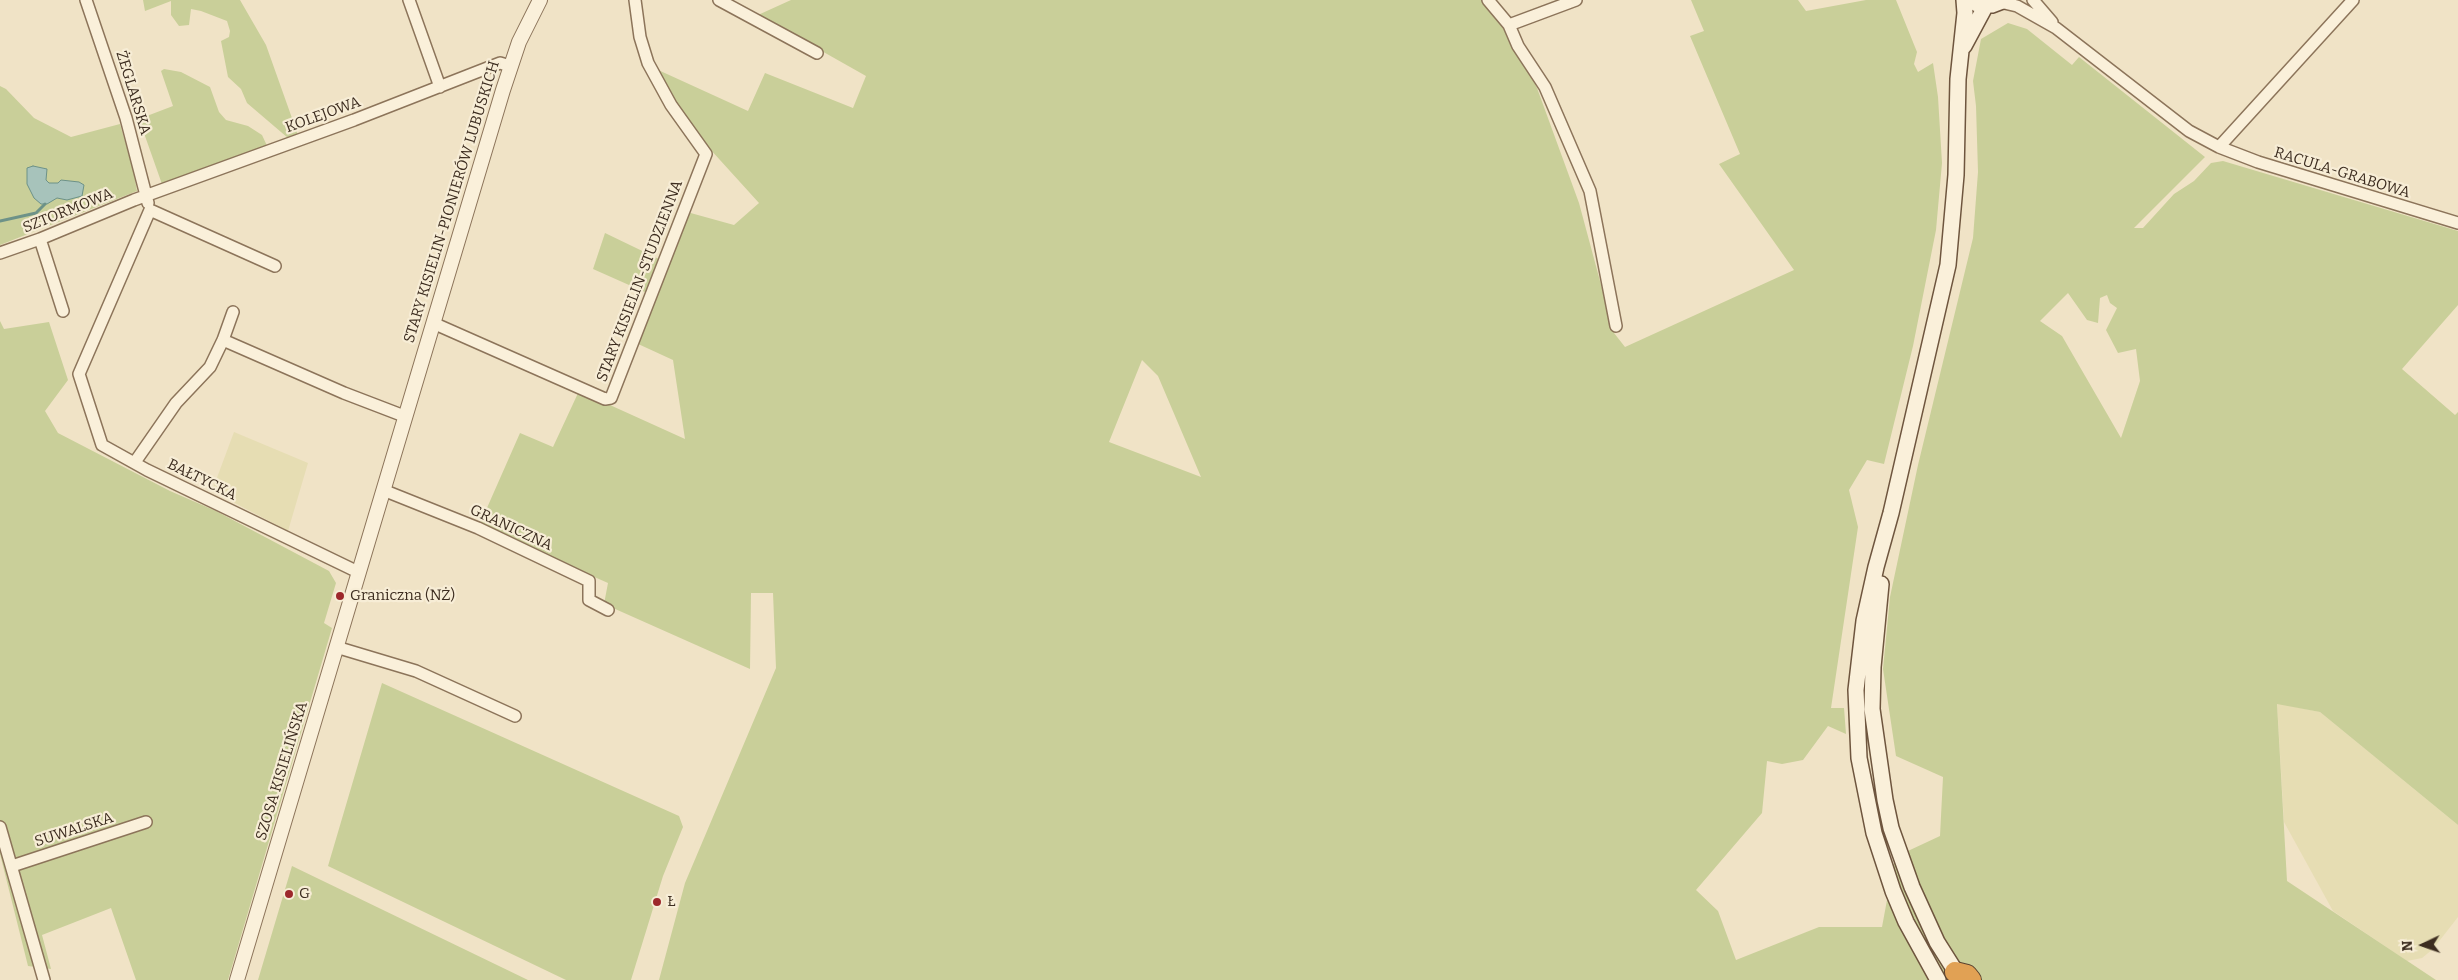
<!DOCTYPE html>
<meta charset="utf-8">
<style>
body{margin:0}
#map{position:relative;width:2458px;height:980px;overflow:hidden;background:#f0e3c6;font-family:Bitter,serif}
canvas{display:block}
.north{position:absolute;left:2398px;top:920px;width:50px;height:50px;-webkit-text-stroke:4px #f7edd6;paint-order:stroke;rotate:267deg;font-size:14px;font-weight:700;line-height:20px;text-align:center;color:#3c2c1f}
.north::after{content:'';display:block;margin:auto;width:18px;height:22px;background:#3c2c1f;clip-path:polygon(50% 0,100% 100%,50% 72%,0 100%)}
</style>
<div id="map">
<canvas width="2458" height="980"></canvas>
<div class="north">N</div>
</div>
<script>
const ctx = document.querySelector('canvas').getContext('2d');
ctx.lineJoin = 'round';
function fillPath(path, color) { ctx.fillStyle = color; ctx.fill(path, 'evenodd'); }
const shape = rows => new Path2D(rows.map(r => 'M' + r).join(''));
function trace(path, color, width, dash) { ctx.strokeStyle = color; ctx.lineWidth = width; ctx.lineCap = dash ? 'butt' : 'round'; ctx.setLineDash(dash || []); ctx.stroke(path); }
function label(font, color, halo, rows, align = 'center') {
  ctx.font = font + ' Bitter,serif'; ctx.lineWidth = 4.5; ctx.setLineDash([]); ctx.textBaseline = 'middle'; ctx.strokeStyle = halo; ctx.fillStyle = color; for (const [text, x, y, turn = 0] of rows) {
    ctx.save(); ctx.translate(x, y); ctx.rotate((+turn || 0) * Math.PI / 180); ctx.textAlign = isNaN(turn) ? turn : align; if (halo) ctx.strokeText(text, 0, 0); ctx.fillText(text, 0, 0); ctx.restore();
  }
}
const farmland = shape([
 [234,432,308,463,288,531,212,491],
 [2277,703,2320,712,2458,825,2458,917,2433,949,2422,958,2407,961,2333,911,2284,822]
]);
const green = shape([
 [143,0,240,0,266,45,298,135,288,138,247,103,241,89,228,77,221,41,229,37,230,31,227,21,201,11,191,9,189,25,179,26,171,15,171,1,145,11],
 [791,0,1487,0,1506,26,1537,88,1579,203,1614,333,1625,347,1794,270,1719,164,1740,154,1690,36,1704,31,1691,0,1798,0,1806,11,1866,0,1896,0,1917,52,1914,64,1918,72,1933,63,1938,97,1942,163,1936,230,1913,346,1884,464,1867,460,1849,490,1858,527,1831,708,1844,708,1846,734,1828,726,1803,760,1782,764,1767,761,1762,813,1696,890,1718,911,1736,960,1819,927,1882,927,1895,857,1940,836,1943,777,1896,756,1883,669,1890,597,1918,465,1973,238,1978,172,1976,106,1973,81,1981,39,2008,23,2027,29,2072,65,2079,57,2205,157,2134,228,2143,228,2174,194,2194,181,2211,163,2223,161,2458,231,2458,305,2402,369,2455,415,2458,412,2458,825,2320,712,2277,704,2287,881,2436,980,659,980,685,883,776,668,773,593,751,593,750,669,604,604,608,583,479,526,520,433,553,447,579,391,685,439,673,360,636,343,647,293,593,269,605,233,661,260,687,212,734,225,759,203,710,149,678,108,656,69,748,111,765,73,853,108,866,76,758,15],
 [2068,293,2087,320,2098,323,2100,298,2107,295,2110,303,2117,308,2106,330,2118,353,2136,349,2140,381,2121,438,2062,336,2040,321],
 [1142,360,1158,376,1201,477,1109,442],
 [164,69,181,72,210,87,219,112,226,120,248,126,262,135,269,150,163,187,139,119,173,106,161,71],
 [0,86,6,89,34,118,71,137,120,124,133,169,137,191,0,245],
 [0,321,4,329,49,322,68,380,45,411,58,433,170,491,216,511,329,571,336,583,324,623,332,628,228,980,136,980,111,908,42,935,51,969,28,966,0,854],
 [382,683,679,816,683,827,663,876,631,980,566,980,328,866],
 [292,866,528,980,258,980]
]);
const water = shape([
 [33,166,47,169,46,180,49,183,58,183,61,180,79,182,84,185,82,196,67,200,57,198,47,204,41,204,34,198,27,184,27,168,33,166]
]);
const stream = shape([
 [0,221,36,213,45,204]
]);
const minor = shape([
 [86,0,126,118,148,203],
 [409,0,440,87],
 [719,0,817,53],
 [1488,0,1509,25,1518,46,1545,87,1590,191,1616,326],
 [2033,0,2052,22],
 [2000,2,2017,6,2056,28,2189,131,2219,147,2258,162,2458,223],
 [1509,25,1576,0],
 [2219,147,2353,0],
 [150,210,79,374,102,445,147,470,358,572],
 [150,210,275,266],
 [40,239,63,311],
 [0,253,40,239,134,200,354,120,500,63,510,66],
 [433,323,605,399,611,398,706,154,671,105,648,63,640,37,635,0],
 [223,340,344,393,404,416],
 [135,462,176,403,210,367,223,340,233,312],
 [383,490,478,528,589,581,589,600,608,610],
 [336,647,416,671,515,716],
 [0,827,44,980],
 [12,866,146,822]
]);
const tertiary = shape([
 [237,980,503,90,519,42,540,0]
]);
const secondary = shape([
 [1977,4,1992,5,2005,0],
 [1964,46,1986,5],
 [1881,584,1873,667,1872,709,1885,800,1891,828,1912,887,1937,942,1961,980],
 [1938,980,1906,922,1893,891,1874,833,1859,758,1856,690,1864,621,1876,567,1891,513,1948,265,1956,175,1958,79,1965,13,1964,0]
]);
const motorway = shape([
 [1955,972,1967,975,1971,980]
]);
const markers = [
 [340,596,5,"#9d282b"],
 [289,894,5,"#9d282b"],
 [657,902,5,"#9d282b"]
];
const streetNames = [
 ["ŻEGLARSKA",133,93,73],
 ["KOLEJOWA",323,115,-20],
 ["RACULA-GRABOWA",2342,173,17],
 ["STARY KISIELIN-PIONIERÓW LUBUSKICH",452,202,-73],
 ["SZTORMOWA",68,211,-22],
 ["STARY KISIELIN-STUDZIENNA",640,281,-69],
 ["BAŁTYCKA",202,480,26],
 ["GRANICZNA",511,528,25],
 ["SZOSA KISIELIŃSKA",282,771,-73],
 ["SUWALSKA",74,830,-18]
];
const poiNames = [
 ["Graniczna (NŻ)",350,596],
 ["G",299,894],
 ["Ł",667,902]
];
fillPath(farmland, '#e6ddb3');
fillPath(green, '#c9cf99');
fillPath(water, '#a7c3bb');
trace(water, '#6d9288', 1);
trace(stream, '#6d9288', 3);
trace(minor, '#8c745a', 14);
trace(tertiary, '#8c745a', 16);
trace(secondary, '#6e553e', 18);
trace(motorway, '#5a422f', 22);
trace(minor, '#faf0da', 11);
trace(tertiary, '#faf0da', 14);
trace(secondary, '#faf0da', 15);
trace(motorway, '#e1a154', 20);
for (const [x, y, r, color] of markers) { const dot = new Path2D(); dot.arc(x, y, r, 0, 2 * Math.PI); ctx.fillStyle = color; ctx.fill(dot); trace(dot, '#f7edd6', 2); }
label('15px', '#3c2c1f', '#f7edd6', streetNames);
label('15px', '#3c2c1f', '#f7edd6', poiNames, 'left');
</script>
